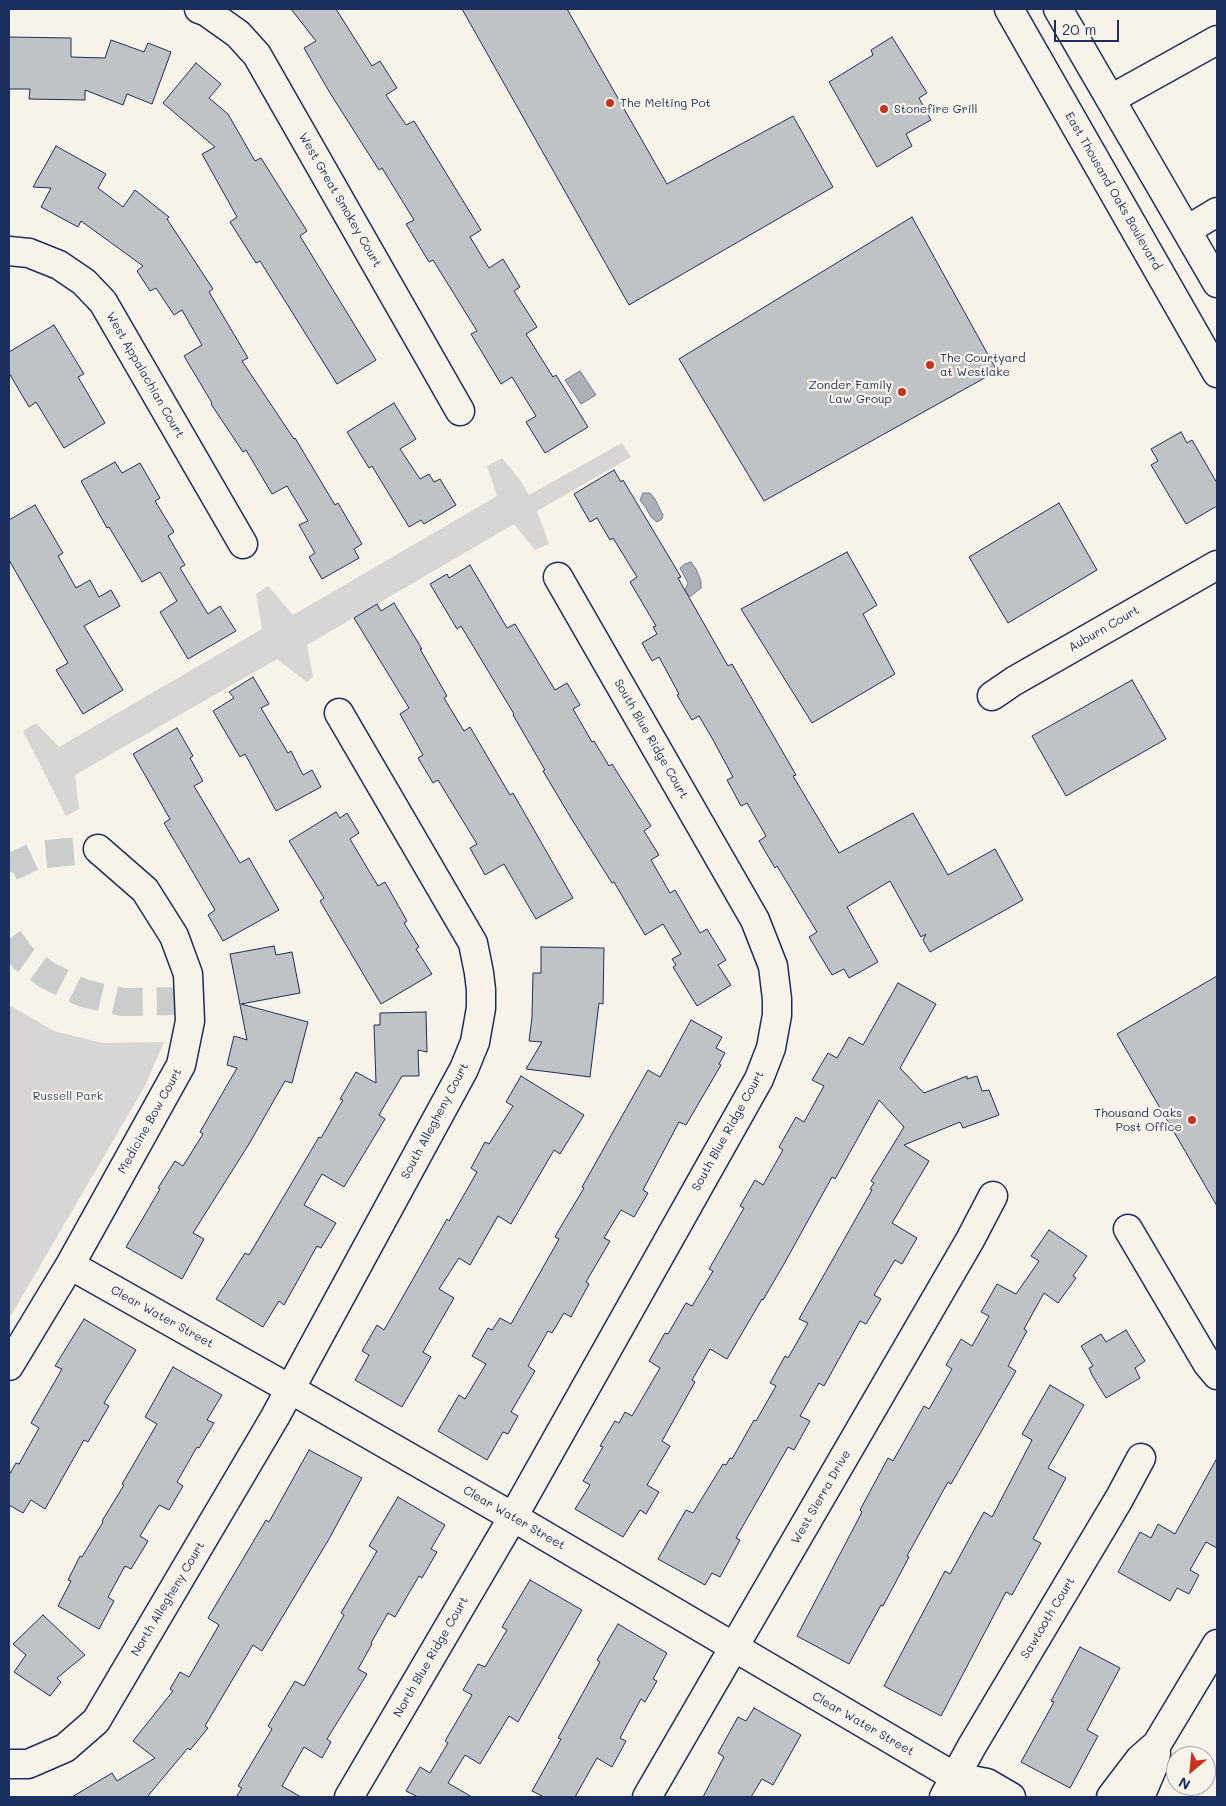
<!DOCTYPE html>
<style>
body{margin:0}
#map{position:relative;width:1226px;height:1806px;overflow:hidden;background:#f7f3e8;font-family:Mali,sans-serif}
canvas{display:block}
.frame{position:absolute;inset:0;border:10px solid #1b2f5e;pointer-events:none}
.north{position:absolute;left:1166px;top:1746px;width:50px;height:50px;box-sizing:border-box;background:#f7f3e8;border:1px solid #9fa5b1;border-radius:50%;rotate:208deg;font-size:14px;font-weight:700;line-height:20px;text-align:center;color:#1b2f5e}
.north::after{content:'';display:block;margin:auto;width:18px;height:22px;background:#c8321e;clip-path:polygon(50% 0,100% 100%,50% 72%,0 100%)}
.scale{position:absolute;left:1054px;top:20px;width:65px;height:22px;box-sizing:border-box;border:2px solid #1b2f5e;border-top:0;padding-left:6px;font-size:15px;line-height:18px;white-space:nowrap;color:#1b2f5e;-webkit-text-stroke:4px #f7f3e8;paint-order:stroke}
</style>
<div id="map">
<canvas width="1226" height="1806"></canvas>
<div class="frame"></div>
<div class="north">N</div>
<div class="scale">20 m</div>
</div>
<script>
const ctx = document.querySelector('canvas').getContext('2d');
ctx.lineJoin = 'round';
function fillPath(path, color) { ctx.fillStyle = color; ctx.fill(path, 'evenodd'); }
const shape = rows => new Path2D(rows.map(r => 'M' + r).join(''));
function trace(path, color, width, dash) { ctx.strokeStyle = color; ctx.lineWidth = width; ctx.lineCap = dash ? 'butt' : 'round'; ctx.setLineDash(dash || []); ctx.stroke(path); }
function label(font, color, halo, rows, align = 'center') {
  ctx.font = font + ' Mali,sans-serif'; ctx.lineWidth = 4.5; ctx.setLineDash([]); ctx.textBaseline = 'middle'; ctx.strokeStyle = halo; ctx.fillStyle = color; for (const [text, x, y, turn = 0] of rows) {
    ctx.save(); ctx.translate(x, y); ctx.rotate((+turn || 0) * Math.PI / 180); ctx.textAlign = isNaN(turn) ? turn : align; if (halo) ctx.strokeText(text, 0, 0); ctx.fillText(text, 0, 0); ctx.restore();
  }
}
const green = shape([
 [622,443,631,457,537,511,549,544,535,550,514,524,307,645,313,677,307,682,277,659,75,775,79,809,66,816,23,731,36,723,59,747,262,629,256,594,268,586,293,615,497,496,487,466,502,458,520,480,529,495],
 [9,1005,54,1031,103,1043,164,1042,145,1086,9,1319]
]);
const water = shape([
 [580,371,596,395,581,404,565,380,580,371],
 [643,493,650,493,655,499,663,515,662,519,657,522,651,517,646,508,640,500,643,493],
 [691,562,696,569,701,581,701,588,691,596,687,596,684,592,688,583,680,568,685,564,691,562]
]);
const building = shape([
 [291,9,336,9,372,66,380,61,397,88,386,95,406,125,414,121,481,230,470,237,489,268,503,259,520,287,514,291,537,327,526,334,553,377,556,375,588,427,545,453,526,422,536,416,512,377,501,384,471,334,477,331,433,260,429,262,406,224,414,220,382,168,379,170,363,145,330,93,304,48,316,41,291,9],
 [462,9,567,9,667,184,793,116,833,187,629,305,462,9],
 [9,37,71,38,71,57,105,58,111,40,144,52,148,43,171,52,152,104,127,94,123,105,85,90,85,100,29,99,30,89,9,89,9,37],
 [892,37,927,93,919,98,931,120,906,134,912,146,877,167,829,82,873,55,871,50,892,37],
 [196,63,221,84,209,98,228,114,255,161,261,158,307,231,300,236,376,360,337,384,260,261,256,263,230,222,237,217,202,154,215,147,163,103,196,63],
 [56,146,106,174,98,188,123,207,135,190,169,217,167,219,213,289,209,292,248,358,242,361,294,439,295,438,335,505,338,503,362,544,354,549,359,558,322,579,309,557,315,553,299,525,308,521,287,486,272,494,246,450,243,452,211,404,212,403,184,356,202,345,182,310,174,315,156,288,150,291,137,271,143,266,81,221,78,227,41,207,51,188,33,187,56,146],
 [912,217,997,371,764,501,679,359,912,217],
 [54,325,84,374,78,377,105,423,64,448,36,402,29,407,9,373,9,352,54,325],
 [394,403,416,439,400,449,420,479,429,474,434,482,440,479,456,505,424,524,421,520,409,527,372,466,369,468,347,432,394,403],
 [1181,432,1187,443,1192,440,1217,483,1217,506,1186,524,1151,465,1158,461,1151,449,1181,432],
 [115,462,122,473,140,463,160,498,155,501,174,532,168,536,185,565,180,568,208,614,220,606,236,631,188,659,160,612,177,601,160,572,142,582,109,527,107,528,81,481,115,462],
 [614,470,621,482,623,480,681,577,678,578,728,666,732,664,796,775,793,776,839,853,913,813,948,875,995,849,1023,900,930,952,923,940,926,934,921,937,890,881,847,907,878,962,849,978,844,969,832,975,809,937,817,932,777,866,775,868,759,841,766,836,747,803,741,806,727,780,733,777,712,738,699,716,692,720,677,695,679,694,659,657,652,661,642,643,657,634,653,627,656,626,630,582,637,577,613,538,610,540,597,518,590,522,574,494,614,470],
 [1059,503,1097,570,1008,623,969,557,1059,503],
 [35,505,63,553,58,556,76,588,90,580,99,597,111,590,120,606,84,626,123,690,83,714,56,670,68,663,9,560,9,520,35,505],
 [847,552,877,605,863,614,895,674,812,723,741,609,847,552],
 [470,565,507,628,515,624,555,690,567,683,580,705,573,709,592,742,594,741,609,766,612,764,651,826,644,831,659,855,651,860,670,893,675,890,700,933,707,929,726,960,718,965,731,985,697,1006,673,967,676,965,672,959,681,954,663,924,645,935,614,882,612,883,571,818,543,771,545,770,513,715,514,714,461,626,457,629,430,584,447,574,449,578,470,565],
 [394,603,422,649,420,649,447,696,444,698,464,731,470,727,510,795,513,793,573,898,536,919,504,864,485,875,470,848,477,844,438,780,433,783,418,758,423,755,400,714,409,708,354,618,377,604,381,611,394,603],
 [253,677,269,704,261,708,288,753,291,751,303,775,312,770,321,787,276,811,245,754,240,757,213,711,234,698,229,692,253,677],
 [1132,680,1166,739,1066,796,1032,736,1132,680],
 [177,728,193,756,190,758,203,781,194,786,240,863,249,858,279,910,223,941,208,915,215,910,164,823,170,819,133,754,177,728],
 [336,812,340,818,347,813,359,833,350,839,378,886,385,882,407,921,404,923,419,947,416,949,432,974,381,1004,320,901,324,898,289,841,336,812],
 [274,946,276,955,292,952,300,993,241,1004,308,1022,292,1083,285,1081,249,1144,193,1233,204,1239,182,1279,126,1247,160,1189,158,1188,175,1161,183,1166,203,1134,200,1132,237,1068,227,1065,234,1036,247,1040,230,954,274,946],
 [541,947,604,948,603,1004,599,1003,590,1077,526,1069,542,1042,529,1041,532,1017,533,973,541,973,541,947],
 [1217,976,1217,1206,1117,1034,1217,976],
 [898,983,936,1004,900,1068,924,1093,967,1076,967,1079,977,1076,982,1091,989,1090,999,1115,963,1128,960,1122,904,1145,929,1161,892,1223,917,1238,902,1264,895,1260,874,1295,881,1299,866,1324,860,1321,824,1386,819,1383,800,1416,810,1421,794,1450,788,1447,736,1538,740,1540,720,1577,712,1573,705,1585,658,1559,686,1510,693,1513,723,1464,726,1465,730,1458,732,1459,754,1420,756,1421,776,1386,770,1383,785,1356,788,1358,808,1323,799,1319,872,1190,870,1189,874,1183,871,1181,904,1127,879,1100,835,1179,832,1177,784,1264,763,1300,762,1299,727,1359,710,1349,692,1380,695,1382,662,1441,670,1446,647,1485,659,1492,646,1514,640,1510,623,1537,575,1509,590,1485,583,1481,603,1447,600,1446,615,1421,619,1423,625,1412,632,1416,660,1368,649,1361,665,1333,668,1334,686,1303,692,1306,713,1271,709,1269,744,1208,740,1206,755,1180,763,1185,783,1150,779,1147,796,1117,804,1122,824,1086,812,1080,828,1053,837,1058,849,1037,863,1045,898,983],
 [426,1012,427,1052,418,1050,419,1076,402,1076,379,1115,385,1119,344,1187,322,1174,304,1205,336,1223,321,1248,317,1246,284,1305,279,1301,263,1327,216,1299,245,1253,249,1255,319,1137,321,1138,343,1100,340,1099,356,1072,376,1083,374,1025,380,1025,380,1013,426,1012],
 [691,1020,722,1037,716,1048,725,1053,719,1064,721,1065,686,1125,679,1122,643,1190,648,1193,634,1217,621,1210,604,1238,610,1241,586,1282,589,1284,571,1317,564,1313,552,1333,548,1331,528,1366,535,1371,511,1412,518,1416,508,1434,503,1432,487,1460,438,1431,459,1395,465,1399,486,1364,472,1356,488,1328,492,1330,500,1318,511,1324,559,1239,555,1237,557,1233,584,1188,582,1187,648,1070,660,1077,691,1020],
 [521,1076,584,1115,560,1154,554,1150,511,1224,498,1216,470,1265,459,1258,439,1289,454,1298,423,1352,431,1357,402,1407,355,1380,369,1355,362,1351,377,1325,384,1330,447,1219,449,1221,477,1172,471,1168,485,1142,489,1144,513,1106,506,1102,521,1076],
 [1049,1230,1087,1256,1073,1276,1076,1278,1058,1303,1044,1293,1024,1329,1027,1331,1008,1366,1016,1371,951,1484,948,1482,907,1556,909,1557,883,1606,881,1605,849,1664,797,1636,862,1512,860,1510,888,1458,893,1461,924,1406,929,1409,952,1369,946,1365,961,1339,972,1346,989,1316,981,1312,997,1284,1016,1294,1039,1261,1031,1256,1049,1230],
 [84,1319,136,1350,104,1403,109,1406,88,1442,84,1440,45,1509,31,1500,23,1513,9,1505,9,1475,16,1463,19,1464,39,1428,31,1423,62,1369,55,1366,84,1319],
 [1126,1330,1145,1361,1135,1368,1140,1378,1106,1398,1092,1375,1089,1368,1093,1366,1081,1346,1101,1334,1106,1342,1126,1330],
 [173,1367,222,1395,207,1420,214,1423,199,1448,197,1447,177,1482,183,1486,169,1510,159,1505,140,1536,148,1541,131,1569,125,1566,108,1597,114,1601,99,1629,58,1606,71,1581,68,1580,80,1556,82,1557,103,1522,102,1521,124,1485,122,1484,157,1424,145,1417,173,1367],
 [1050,1385,1084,1405,1048,1468,1066,1478,1033,1539,1041,1543,1012,1595,1006,1592,941,1716,884,1686,945,1571,950,1574,984,1512,992,1517,1032,1440,1022,1434,1050,1385],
 [309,1450,362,1478,329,1539,262,1651,253,1645,205,1726,208,1728,190,1750,188,1748,147,1797,72,1797,112,1773,117,1781,155,1758,133,1741,173,1691,170,1689,180,1672,189,1677,219,1625,208,1618,266,1520,269,1522,309,1450],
 [1217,1458,1217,1548,1206,1542,1190,1570,1199,1575,1189,1594,1177,1588,1170,1601,1118,1572,1140,1532,1151,1538,1158,1524,1175,1534,1217,1458],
 [398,1497,445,1525,431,1549,437,1552,422,1578,419,1576,395,1617,388,1613,371,1643,372,1644,358,1669,367,1674,327,1739,331,1742,322,1758,304,1747,282,1786,301,1797,236,1797,242,1788,238,1786,272,1729,268,1726,295,1681,304,1686,344,1615,341,1613,377,1551,369,1546,398,1497],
 [530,1580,582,1610,518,1722,509,1716,480,1764,465,1755,448,1783,472,1797,418,1797,406,1791,420,1767,430,1773,448,1743,445,1741,472,1695,463,1690,478,1664,485,1667,507,1630,502,1627,530,1580],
 [43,1615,85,1655,57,1678,61,1682,50,1696,14,1672,26,1655,13,1644,43,1615],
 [618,1624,667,1653,653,1679,657,1681,645,1702,641,1699,620,1738,626,1741,612,1767,597,1758,575,1797,544,1797,532,1791,561,1739,558,1738,600,1662,597,1660,618,1624],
 [1080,1647,1120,1668,1087,1730,1098,1736,1070,1788,1021,1762,1054,1702,1051,1701,1080,1647],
 [754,1708,801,1735,773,1785,762,1779,751,1797,703,1797,724,1757,718,1753,738,1717,746,1721,754,1708]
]);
const minorTunnel = shape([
 [9,871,11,867,37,855,98,849],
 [9,939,23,958,47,975,83,993,122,1002,189,1001]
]);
const minor = shape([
 [199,9,207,12,238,34,257,55,460,411],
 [1111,99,1217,40],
 [1187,230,1217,212],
 [9,251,29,253,59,265,84,282,103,302,243,544],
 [992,696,1014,681,1217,565],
 [1128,1229,1207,1363,1217,1375],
 [70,1265,290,1389,513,1517,955,1777,973,1797],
 [9,1366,70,1265,181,1065,190,1021,188,974,174,936,145,890,98,849],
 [9,1764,28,1764,65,1748,96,1721,275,1417,464,1069,475,1042,481,1008,481,990,479,973,473,943,339,713],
 [955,1777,987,1783,1011,1797],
 [349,1797,513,1517,759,1079,771,1048,777,1015,777,999,773,966,755,920,558,577],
 [647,1797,970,1240,993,1196],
 [944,1797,972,1746,1119,1499,1141,1458],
 [1111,1797,1140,1759,1157,1744,1217,1644],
 [1140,1797,1154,1764,1156,1753]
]);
const major = shape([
 [1009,9,1217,373],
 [1058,9,1217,283]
]);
const markers = [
 [610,103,5,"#c8321e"],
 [884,109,5,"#c8321e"],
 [930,365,5,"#c8321e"],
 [902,392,5,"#c8321e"],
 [1192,1120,5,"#c8321e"]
];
const poiNames = [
 ["The Melting Pot",620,103],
 ["Stonefire Grill",894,109],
 ["The Courtyard",940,358],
 ["at Westlake",940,372],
 ["Zonder Family",892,385,"right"],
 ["Law Group",892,399,"right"],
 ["Thousand Oaks",1182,1113,"right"],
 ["Post Office",1182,1127,"right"]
];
const streetNames = [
 ["East Thousand Oaks Boulevard",1113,191,60],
 ["West Great Smokey Court",340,200,60],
 ["West Appalachian Court",145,375,60],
 ["Auburn Court",1104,629,-30],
 ["South Blue Ridge Court",651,739,60],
 ["Medicine Bow Court",150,1121,-61],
 ["South Allegheny Court",435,1121,-62],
 ["South Blue Ridge Court",728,1131,-61],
 ["Clear Water Street",162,1317,29],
 ["West Sierra Drive",821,1497,-60],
 ["Clear Water Street",514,1518,30],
 ["North Allegheny Court",168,1599,-59],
 ["Sawtooth Court",1048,1618,-59],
 ["North Blue Ridge Court",431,1657,-60],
 ["Clear Water Street",863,1724,30]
];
const parkNames = [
 ["Russell Park",68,1096]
];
fillPath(green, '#d7d6d4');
fillPath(water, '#acb0b9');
trace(water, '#727c95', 1);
fillPath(building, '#c0c3c5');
trace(building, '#1b2f5e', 1);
trace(minorTunnel, '#cbcccc', 28, [28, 14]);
trace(minor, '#1b2f5e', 31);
trace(major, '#1b2f5e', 31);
trace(minor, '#f7f3e8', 28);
trace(major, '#f7f3e8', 28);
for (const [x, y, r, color] of markers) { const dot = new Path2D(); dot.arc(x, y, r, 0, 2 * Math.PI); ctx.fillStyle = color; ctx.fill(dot); trace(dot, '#f7f3e8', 2); }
label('12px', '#1b2f5e', '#f7f3e8', poiNames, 'left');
label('12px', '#1b2f5e', '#f7f3e8', streetNames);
label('12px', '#415076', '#f7f3e8', parkNames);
</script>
